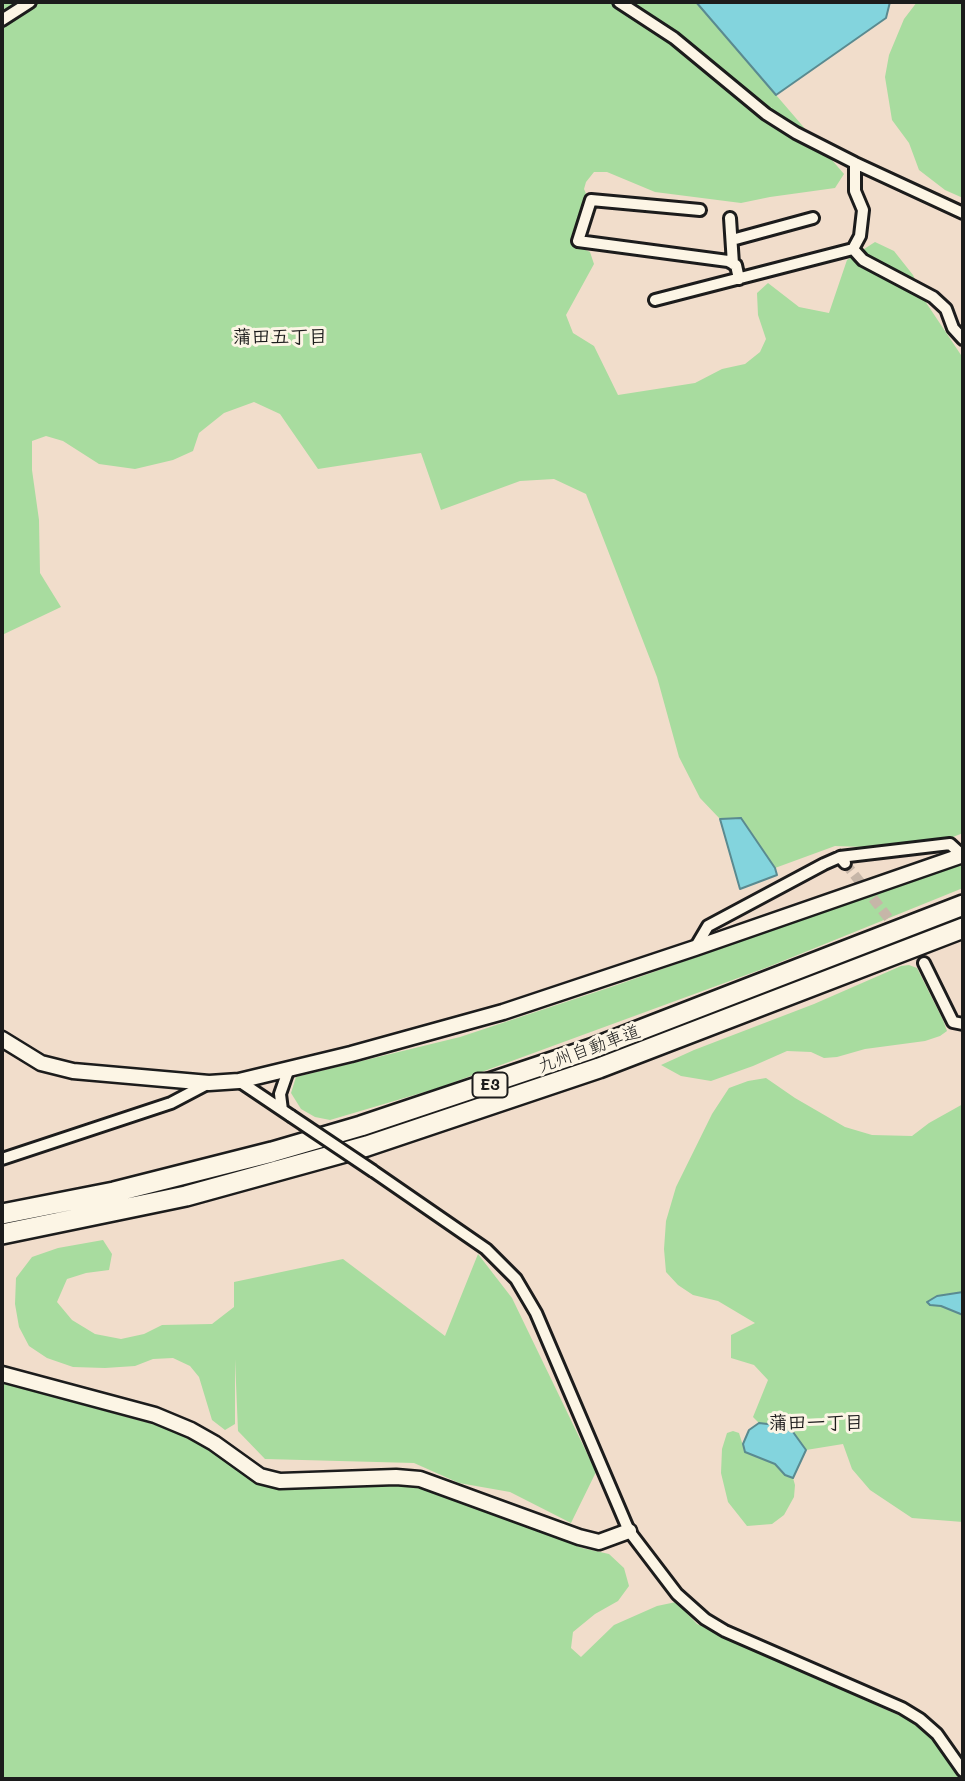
<!DOCTYPE html>
<meta charset="utf-8">
<style>
body{margin:0}
#map{position:relative;width:965px;height:1781px;overflow:hidden;background:#f1ddcb;font-family:Mali,sans-serif}
canvas{display:block}
.frame{position:absolute;inset:0;border:4px solid #1c1c1c;pointer-events:none}
</style>
<div id="map">
<canvas width="965" height="1781"></canvas>
<div class="frame"></div>
</div>
<script>
const ctx = document.querySelector('canvas').getContext('2d');
ctx.lineJoin = 'round';
function fillPath(path, color) { ctx.fillStyle = color; ctx.fill(path, 'evenodd'); }
const shape = rows => new Path2D(rows.map(r => 'M' + r).join(''));
function trace(path, color, width, dash) { ctx.strokeStyle = color; ctx.lineWidth = width; ctx.lineCap = dash ? 'butt' : 'round'; ctx.setLineDash(dash || []); ctx.stroke(path); }
function label(font, color, halo, rows, align = 'center') {
  ctx.font = font + ' Mali,"Klee One",sans-serif'; ctx.lineWidth = 6; ctx.setLineDash([]); ctx.textBaseline = 'middle'; ctx.strokeStyle = halo; ctx.fillStyle = color; for (const [text, x, y, turn = 0] of rows) {
    ctx.save(); ctx.translate(x, y); ctx.rotate((+turn || 0) * Math.PI / 180); ctx.textAlign = isNaN(turn) ? turn : align; if (halo) ctx.strokeText(text, 0, 0); ctx.fillText(text, 0, 0); ctx.restore();
  }
}
const green = shape([
 [2,2,696,2,844,174,835,188,770,197,741,203,655,192,607,172,594,172,586,182,584,189,587,196,572,243,590,252,594,264,566,315,573,333,594,346,618,395,695,383,722,369,745,364,760,352,766,339,758,315,757,293,768,283,799,307,829,313,847,260,875,242,894,251,913,275,925,301,963,358,963,833,923,849,835,846,775,868,741,818,720,819,700,798,679,757,657,677,586,494,554,479,520,481,441,510,421,453,318,469,280,414,254,402,224,413,199,433,193,451,173,460,135,469,99,464,63,441,46,436,32,441,32,470,39,520,40,573,61,607,2,635],
 [917,2,963,2,963,198,945,190,919,170,909,143,892,120,885,77,889,55,904,19],
 [963,863,963,888,768,967,438,1088,330,1120,315,1117,301,1109,291,1093,296,1077,460,1037,614,986],
 [909,965,917,968,943,1020,947,1031,940,1036,925,1041,865,1049,837,1057,824,1058,811,1052,787,1051,753,1066,711,1081,681,1076,661,1065,694,1050,814,1004,901,966],
 [766,1078,795,1098,845,1127,872,1135,912,1136,929,1123,963,1104,963,1522,912,1518,870,1490,852,1469,843,1444,806,1450,792,1432,776,1425,759,1423,753,1417,768,1380,754,1365,731,1358,731,1335,755,1323,718,1301,693,1295,678,1285,666,1272,664,1249,666,1221,676,1187,712,1114,729,1088,748,1081],
 [103,1240,112,1254,109,1270,86,1273,67,1279,57,1302,72,1320,95,1334,121,1339,144,1334,162,1325,212,1324,234,1307,234,1282,343,1259,445,1336,478,1254,512,1298,596,1472,571,1523,510,1492,459,1483,414,1463,265,1459,238,1431,235,1359,235,1424,225,1430,212,1420,199,1377,190,1366,173,1358,153,1359,135,1366,105,1368,73,1367,47,1358,29,1346,19,1327,15,1304,16,1278,32,1257,58,1248],
 [2,1383,167,1428,224,1457,242,1472,256,1477,403,1479,530,1526,582,1548,609,1554,624,1568,629,1586,618,1601,595,1614,573,1632,571,1648,581,1657,614,1625,657,1606,676,1602,697,1624,907,1719,931,1737,953,1766,960,1779,2,1779],
 [733,1431,739,1433,745,1452,775,1464,785,1475,793,1478,795,1485,794,1497,784,1515,772,1524,747,1526,728,1502,721,1473,722,1449,727,1433]
]);
const water = shape([
 [696,2,890,2,886,18,776,95,696,2],
 [741,818,775,868,777,875,740,889,720,819,741,818],
 [963,1292,963,1315,941,1306,930,1305,927,1302,937,1296,963,1292],
 [759,1423,776,1425,793,1432,806,1450,793,1478,785,1475,775,1464,745,1452,743,1444,749,1430,759,1423]
]);
const minorTunnel = shape([
 [845,863,924,963]
]);
const minor = shape([
 [619,2,674,38,766,114,796,133,855,163,963,213],
 [2,20,30,2],
 [700,210,591,200,578,241,728,261,736,265,739,279],
 [730,218,733,264],
 [732,240,813,218],
 [853,249,863,260,933,297,946,309,953,328,963,339],
 [655,300,853,249,860,236,863,210,855,191,855,163],
 [840,857,950,844,962,855],
 [695,948,708,926,824,864,840,857,845,863],
 [924,963,953,1022,963,1024],
 [239,1081,291,1116],
 [282,1110,280,1094,289,1068],
 [2,1159,171,1103,209,1083],
 [373,1171,486,1249,516,1279,536,1313,629,1531,677,1594,705,1619,725,1631,902,1708,920,1719,937,1734,963,1771]
]);
const tertiary = shape([
 [2,1039,41,1063,73,1071,209,1083,239,1081,351,1054,503,1012,695,948,963,855],
 [2,1374,155,1415,191,1430,214,1443,260,1476,280,1481,396,1477,420,1479,579,1537,599,1542,629,1531]
]);
const motorway = shape([
 [2,1214,114,1192,272,1152,361,1126,591,1049,963,905],
 [2,1234,186,1196,367,1146,599,1068,963,928]
]);
const minorBridge = shape([
 [291,1116,373,1171]
]);
const shields = [
 [490,1085,35]
];
const shieldNames = [
 ["E3",490,1085]
];
const streetNames = [
 ["九州自動車道",589,1049,-20]
];
const neighbourhoodNames = [
 ["蒲田五丁目",280,337],
 ["蒲田一丁目",816,1423]
];
fillPath(green, '#a8dc9f');
fillPath(water, '#83d4dd');
trace(water, '#5a8a90', 2);
trace(minorTunnel, '#c6b6a8', 10, [10, 5]);
trace(minor, '#1c1c1c', 16);
trace(tertiary, '#1c1c1c', 19);
trace(motorway, '#1c1c1c', 24);
trace(minor, '#fcf5e5', 10);
trace(tertiary, '#fcf5e5', 14);
trace(motorway, '#fcf5e5', 19);
trace(minorBridge, '#1c1c1c', 16, []);
trace(minorBridge, '#fcf5e5', 10);
for (const [x, y, w] of shields) { const box = new Path2D(); box.roundRect(x - w / 2, y - 12.5, w, 25, 5); ctx.fillStyle = '#fcf5e5'; ctx.fill(box); trace(box, '#1c1c1c', 2); }
label('bold 16px', '#1c1c1c', null, shieldNames);
label('18px', '#1c1c1c', '#fcf5e5', streetNames);
label('bold 19px', '#1c1c1c', '#fcf5e5', neighbourhoodNames);
</script>
